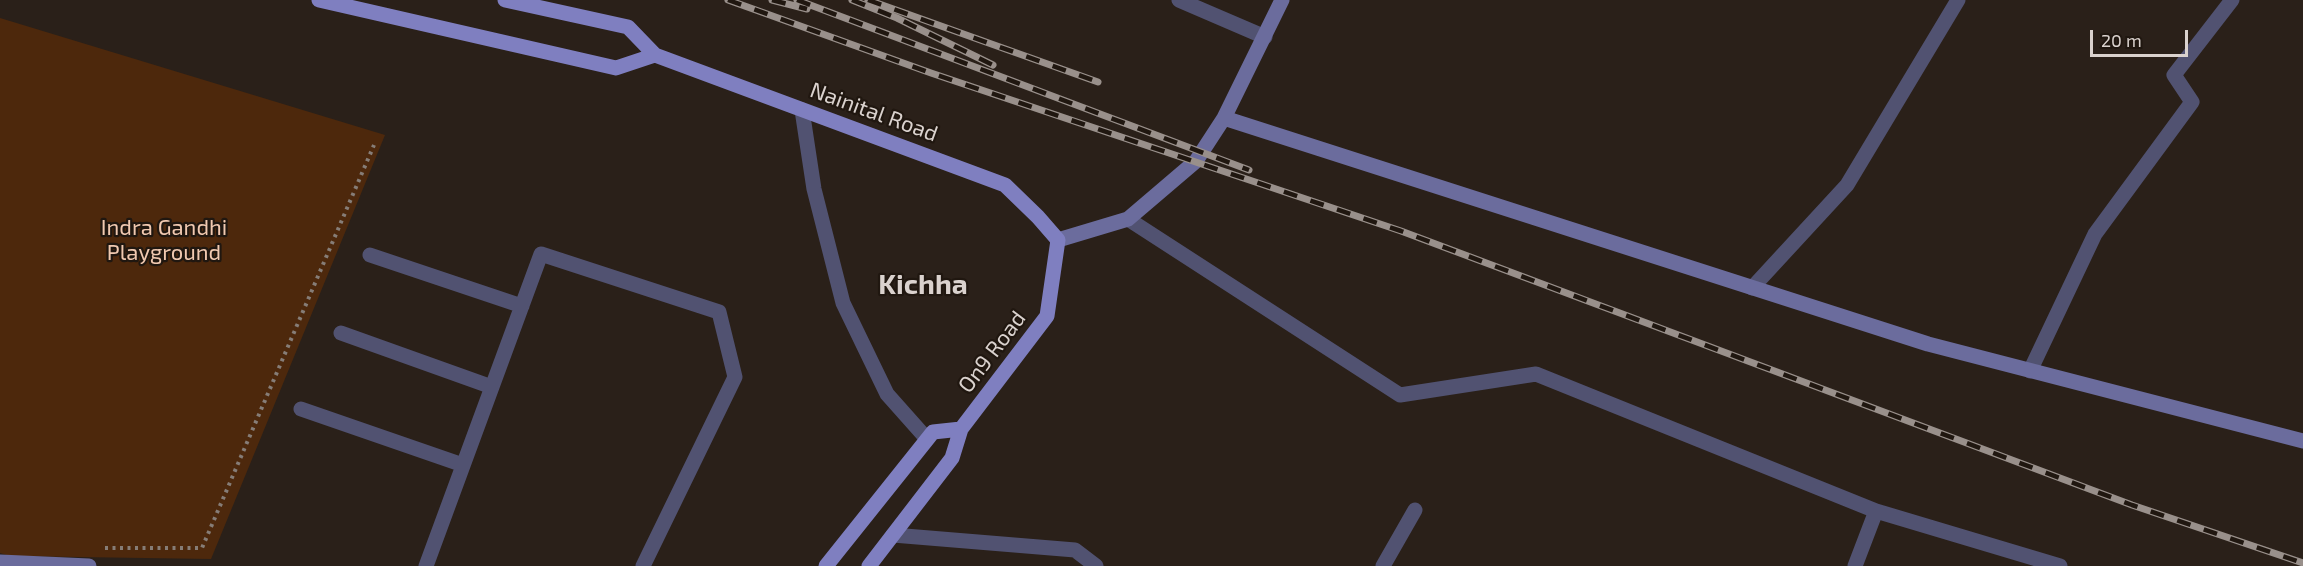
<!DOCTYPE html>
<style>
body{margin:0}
#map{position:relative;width:2303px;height:566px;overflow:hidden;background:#2a2019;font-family:"Exo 2",sans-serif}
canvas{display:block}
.scale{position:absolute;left:2090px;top:30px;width:98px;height:27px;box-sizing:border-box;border:3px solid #dad2ce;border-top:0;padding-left:8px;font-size:18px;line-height:21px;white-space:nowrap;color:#dad2ce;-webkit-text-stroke:4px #201710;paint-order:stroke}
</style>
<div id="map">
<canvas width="2303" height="566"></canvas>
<div class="scale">20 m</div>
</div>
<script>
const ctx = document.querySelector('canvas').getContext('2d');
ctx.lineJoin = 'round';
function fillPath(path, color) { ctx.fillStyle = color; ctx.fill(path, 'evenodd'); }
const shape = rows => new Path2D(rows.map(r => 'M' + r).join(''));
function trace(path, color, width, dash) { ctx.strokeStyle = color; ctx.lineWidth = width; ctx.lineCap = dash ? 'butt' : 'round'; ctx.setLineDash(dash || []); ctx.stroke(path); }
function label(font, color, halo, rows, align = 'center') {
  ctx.font = font + ' "Exo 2",sans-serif'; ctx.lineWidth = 4.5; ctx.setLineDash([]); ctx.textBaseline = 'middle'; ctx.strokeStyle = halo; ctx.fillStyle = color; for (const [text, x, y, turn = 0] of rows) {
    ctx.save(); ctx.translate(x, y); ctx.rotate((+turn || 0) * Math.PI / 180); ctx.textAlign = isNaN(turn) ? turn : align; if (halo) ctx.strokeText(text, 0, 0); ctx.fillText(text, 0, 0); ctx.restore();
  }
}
const green = shape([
 [0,18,385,135,211,559,10,556,0,553]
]);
const path = shape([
 [105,548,202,548,374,145]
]);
const lane = shape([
 [370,255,522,306],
 [341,333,492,387],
 [301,409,463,465],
 [426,566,541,254,719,312,735,377,643,566]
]);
const street = shape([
 [1179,0,1265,37],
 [802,110,814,189,843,303,887,394,927,439],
 [1128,219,1400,395,1536,374,1876,511,2060,566],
 [1752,288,1847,185,1958,0],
 [2030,371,2095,234,2192,102,2174,75,2232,0],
 [893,535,1075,550,1096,566],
 [1383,566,1415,510],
 [1855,566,1876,511]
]);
const secondary = shape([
 [1224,118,1928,344,2303,441],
 [1058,240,1128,219,1196,161,1224,118,1282,0],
 [0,562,89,566]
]);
const primary = shape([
 [319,0,616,68,655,55],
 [505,0,628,27,655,55,1005,185,1038,217,1058,240,1047,316,961,429,952,458,869,566],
 [826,566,933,432,961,429]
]);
const rail = shape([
 [728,0,931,73,1401,231,2132,505,2303,563],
 [772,0,807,9],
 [797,0,1249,170],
 [852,0,897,18,993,65],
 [868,0,1098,82]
]);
const streetNames = [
 ["Nainital Road",874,112,20],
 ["On9 Road",992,352,-53]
];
const parkNames = [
 ["Indra Gandhi",164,228],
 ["Playground",164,253]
];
const districtNames = [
 ["Kichha",923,285]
];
fillPath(green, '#4d280c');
trace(path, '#867d77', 4, [3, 4.5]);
trace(lane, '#515271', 15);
trace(street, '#515271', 15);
trace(secondary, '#6b6c9d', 15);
trace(primary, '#7f7fc0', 15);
trace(rail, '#99908b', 7);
trace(rail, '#201710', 4.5, [14]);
label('22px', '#dad2ce', '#201710', streetNames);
label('22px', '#f1c9b0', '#201710', parkNames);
label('bold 28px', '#dad2ce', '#201710', districtNames);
</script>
